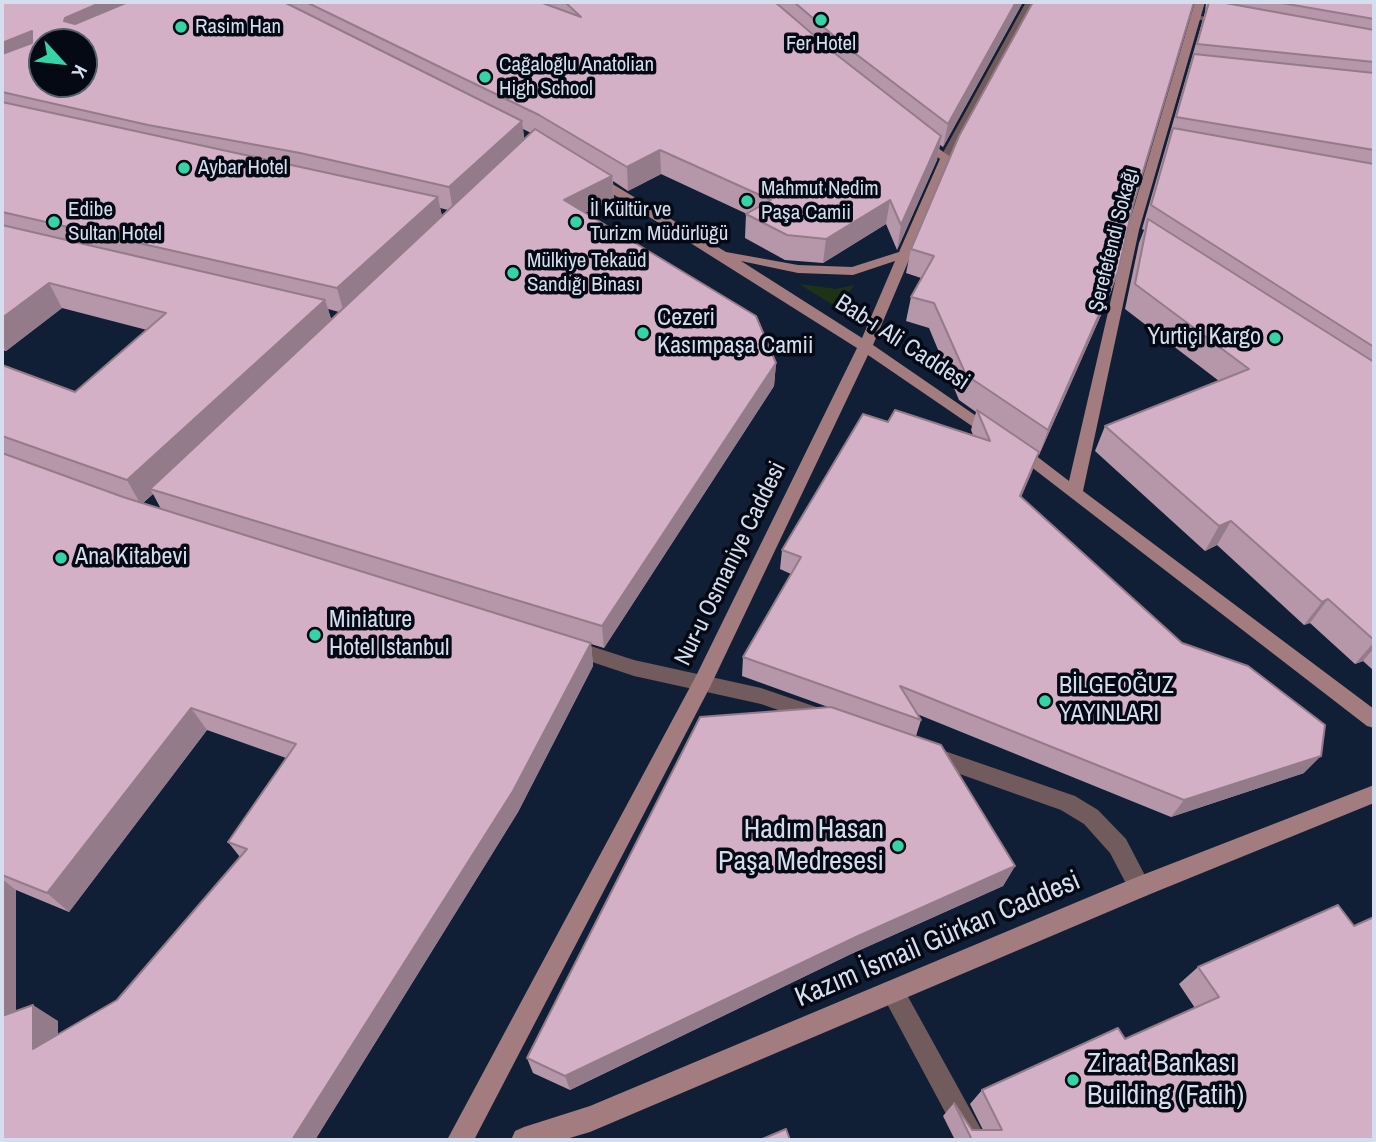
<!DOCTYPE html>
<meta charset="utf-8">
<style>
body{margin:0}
#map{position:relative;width:1376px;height:1142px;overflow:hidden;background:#111f36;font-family:"Archivo Narrow",sans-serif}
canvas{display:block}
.frame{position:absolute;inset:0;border:4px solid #d4deee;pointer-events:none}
.north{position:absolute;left:28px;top:28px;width:70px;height:70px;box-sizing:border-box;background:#040913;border:2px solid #575e6b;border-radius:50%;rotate:117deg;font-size:19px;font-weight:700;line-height:28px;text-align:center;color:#d4deee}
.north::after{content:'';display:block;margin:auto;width:24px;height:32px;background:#34d4a7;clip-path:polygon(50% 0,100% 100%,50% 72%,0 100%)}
</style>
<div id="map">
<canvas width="1376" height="1142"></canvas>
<div class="frame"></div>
<div class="north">K</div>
</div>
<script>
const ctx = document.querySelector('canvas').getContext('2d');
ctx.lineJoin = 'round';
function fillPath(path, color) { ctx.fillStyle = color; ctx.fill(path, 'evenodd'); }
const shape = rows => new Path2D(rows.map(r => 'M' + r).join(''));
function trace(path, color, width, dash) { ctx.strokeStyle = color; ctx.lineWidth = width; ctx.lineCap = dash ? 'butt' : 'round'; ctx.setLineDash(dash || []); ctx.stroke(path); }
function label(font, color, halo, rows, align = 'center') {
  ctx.font = font + ' "Archivo Narrow",sans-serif'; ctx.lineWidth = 7; ctx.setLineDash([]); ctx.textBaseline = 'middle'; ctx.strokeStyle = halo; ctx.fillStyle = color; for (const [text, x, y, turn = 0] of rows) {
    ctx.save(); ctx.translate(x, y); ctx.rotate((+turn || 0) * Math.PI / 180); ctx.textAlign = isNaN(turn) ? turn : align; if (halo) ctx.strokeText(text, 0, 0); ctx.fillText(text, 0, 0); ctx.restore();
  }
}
const green = shape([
 [799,284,836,289,854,285,838,308]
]);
const street = shape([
 [1026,2,1036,2,952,158,942,160,940,158,1026,2],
 [1114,2,1132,2,1230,22,1225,25,1114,2],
 [569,639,634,660,761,688,828,711,831,717,828,723,821,725,761,704,634,676,562,652,560,647,562,642,569,639],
 [930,746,1075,796,1098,810,1126,839,1151,887,1148,895,1140,898,1132,895,1110,853,1084,824,1061,810,923,761,920,755,923,749,930,746],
 [893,980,901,984,987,1140,960,1140,885,1000,881,992,885,984,893,980]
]);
const secondary = shape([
 [1195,2,1205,2,1139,230,1083,491,1374,709,1374,728,1367,726,1008,449,1016,444,1022,445,1069,481,1127,230,1195,2],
 [921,136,952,158,873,345,1001,433,998,437,988,437,868,355,710,687,474,1140,447,1140,696,676,857,348,589,179,599,176,726,252,798,265,852,267,899,252,940,159,917,141,915,139,921,136],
 [741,261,798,273,853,275,895,261,862,338,741,261],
 [1374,785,1374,803,1148,895,590,1132,563,1140,511,1140,515,1131,524,1127,590,1106,1132,879,1374,785]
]);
const wall = shape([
 [2,2,540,2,548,5,545,2,1023,2,943,147,940,145,937,160,897,250,886,224,823,263,785,260,745,238,746,214,747,214,661,174,628,191,613,181,614,198,585,213,776,363,774,386,604,648,591,644,593,666,518,812,315,1140,2,1140,2,365,75,392,147,330,62,308,6,351,2,350],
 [523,129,531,133,524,139],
 [440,208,448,210,442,216],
 [328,309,339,312,331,320],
 [153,494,161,509,143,503],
 [207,730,286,758,228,842,240,857,117,1000,58,1034,58,1021,16,1011,16,890,69,912],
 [1206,2,1374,2,1374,671,1363,661,1355,664,1310,623,1304,625,1217,545,1205,551,1095,451,1105,426,1219,381,1125,309,1139,243,1144,230,1142,229,1205,12],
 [1133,205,1118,272,1109,297,1039,455,1038,454,1021,497,1304,773,1171,817,917,714,921,720,916,736,1015,866,1003,886,851,954,570,1090,533,1073,527,1058,828,707,742,676,743,657,791,574,780,569,782,550,888,422,973,435,971,430,976,412,959,400,929,328,906,321,911,297,921,278,906,273,911,249],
 [1354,926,1374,1140,955,1140,943,1116,954,1103,972,1130,983,1130,970,1104,982,1090,1125,1039,1195,1008,1179,984,1198,967]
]);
const shadedWall = shape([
 [102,2,159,2,74,42,64,21,65,18],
 [1016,2,1023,2,943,147,948,124],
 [32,31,42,52,2,70,2,43],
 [522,121,525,144,453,211,449,187],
 [941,136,937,160,897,250,901,225],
 [660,150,661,174,628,191,627,167],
 [612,176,614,198,566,222,564,200],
 [438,197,443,221,344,313,337,288],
 [890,200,886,224,823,263,826,239],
 [1118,272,1109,297,1039,455,1048,430],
 [49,283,62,308,6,351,2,345,2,318],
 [325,300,333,324,150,489,153,494,141,505,127,480],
 [776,363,774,386,604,648,602,626],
 [1039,452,1032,472,1013,516,1020,496],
 [1231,521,1217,545,1205,551,1219,526],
 [1328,599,1310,623,1304,625,1322,602],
 [1374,642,1374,648,1363,661,1355,664],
 [591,643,593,666,518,812,315,1140,292,1140],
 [191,708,207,730,69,912,47,893],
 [1321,756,1304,773,1171,817,1184,800],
 [1015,866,1003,886,851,954,570,1090,565,1076,858,936],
 [2,879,16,890,16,1036,2,1027],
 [33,1005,58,1021,58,1063,33,1049]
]);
const building = shape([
 [2,2,102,2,65,18,64,21,75,24,128,2,284,2,522,121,449,187,300,153,148,125,2,92,2,54,32,43,32,31,2,43,2,2],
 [42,42,84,42,84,84,42,84,42,42],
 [306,2,540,2,581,17,565,2,775,2,837,55,941,136,901,225,890,200,826,239,787,235,746,214,771,200,660,150,627,167,539,115,306,2],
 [794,2,1016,2,948,124,848,48,794,2],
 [1033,2,1194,2,1133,205,1118,272,1048,430,966,375,934,303,911,297,934,256,911,249,959,136,1033,2],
 [1209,2,1220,2,1374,30,1374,62,1197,44,1209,2],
 [1276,2,1374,2,1374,19,1276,2],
 [1194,54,1374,73,1374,150,1176,117,1194,54],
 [2,102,438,197,337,288,2,212,2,102],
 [1173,128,1374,164,1374,347,1151,205,1173,128],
 [535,129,612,176,564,200,756,316,776,363,602,626,150,489,535,129],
 [1148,219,1374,362,1374,640,1328,599,1322,602,1231,521,1219,526,1105,426,1249,369,1135,284,1148,219],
 [2,225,325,300,127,480,2,436,2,365,75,392,166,313,49,283,2,318,2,225],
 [895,410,990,441,977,410,1039,452,1020,496,1182,643,1248,666,1325,725,1321,756,1184,800,900,686,921,720,743,657,801,557,782,550,863,414,888,422,895,410],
 [2,453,123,497,591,643,513,791,292,1140,2,1140,2,1016,33,1005,33,1049,117,1000,247,849,228,842,296,744,191,708,47,893,2,875,2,453],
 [831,707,941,745,1015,866,858,936,565,1076,527,1058,700,717,831,707],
 [1338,905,1354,926,1374,917,1374,1140,972,1140,954,1103,972,1130,1002,1130,982,1090,1118,1028,1125,1039,1219,997,1198,967,1338,905],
 [786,1129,790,1140,760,1140,786,1129]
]);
const markers = [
 [821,20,7,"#34d4a7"],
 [181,27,7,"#34d4a7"],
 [485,77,7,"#34d4a7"],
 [184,168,7,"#34d4a7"],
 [747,201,7,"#34d4a7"],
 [54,222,7,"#34d4a7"],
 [576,222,7,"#34d4a7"],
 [513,273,7,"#34d4a7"],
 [643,333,7,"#34d4a7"],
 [1275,338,7,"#34d4a7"],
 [61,558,7,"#34d4a7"],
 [315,635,7,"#34d4a7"],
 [1045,701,7,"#34d4a7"],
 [898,846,7,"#34d4a7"],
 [1073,1080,7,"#34d4a7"]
];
const farPoinames = [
 ["Rasim Han",195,27],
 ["Fer Hotel",821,44,"center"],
 ["Cağaloğlu Anatolian",499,65],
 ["High School",499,89],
 ["Aybar Hotel",198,168],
 ["Mahmut Nedim",761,189],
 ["Paşa Camii",761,213],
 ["Edibe",68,210],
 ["Sultan Hotel",68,234],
 ["İl Kültür ve",590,210],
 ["Turizm Müdürlüğü",590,234],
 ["Mülkiye Tekaüd",527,261],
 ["Sandığı Binası",527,285]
];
const farStreetnames = [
 ["Şerefefendi Sokağı",1114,240,-76]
];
const poiNames = [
 ["Cezeri",657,319],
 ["Kasımpaşa Camii",657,347],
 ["Yurtiçi Kargo",1261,338,"right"],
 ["Ana Kitabevi",75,558],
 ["Miniature",329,621],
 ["Hotel Istanbul",329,649],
 ["BİLGEOĞUZ",1059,687],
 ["YAYINLARI",1059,715]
];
const streetNames = [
 ["Bab-ı Ali Caddesi",902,343,33],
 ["Nur-u Osmaniye Caddesi",731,564,-64]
];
const nearPoinames = [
 ["Hadım Hasan",884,830],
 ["Paşa Medresesi",884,862],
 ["Ziraat Bankası",1087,1064,"left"],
 ["Building (Fatih)",1087,1096,"left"]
];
const nearStreetnames = [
 ["Kazım İsmail Gürkan Caddesi",938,940,-23]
];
fillPath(green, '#1e3315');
fillPath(street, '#725b5c');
fillPath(secondary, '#a27c7f');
fillPath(wall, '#b597a9');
fillPath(shadedWall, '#947b8a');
fillPath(building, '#d3b0c5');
trace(building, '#947b8a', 2);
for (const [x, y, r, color] of markers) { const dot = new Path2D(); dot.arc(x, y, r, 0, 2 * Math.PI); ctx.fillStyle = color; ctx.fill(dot); trace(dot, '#040913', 2.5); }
label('21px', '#d4deee', '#040913', farPoinames, 'left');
label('21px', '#d4deee', '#040913', farStreetnames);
label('24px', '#d4deee', '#040913', poiNames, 'left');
label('24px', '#d4deee', '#040913', streetNames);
label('28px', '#d4deee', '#040913', nearPoinames, 'right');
label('28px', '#d4deee', '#040913', nearStreetnames);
</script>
